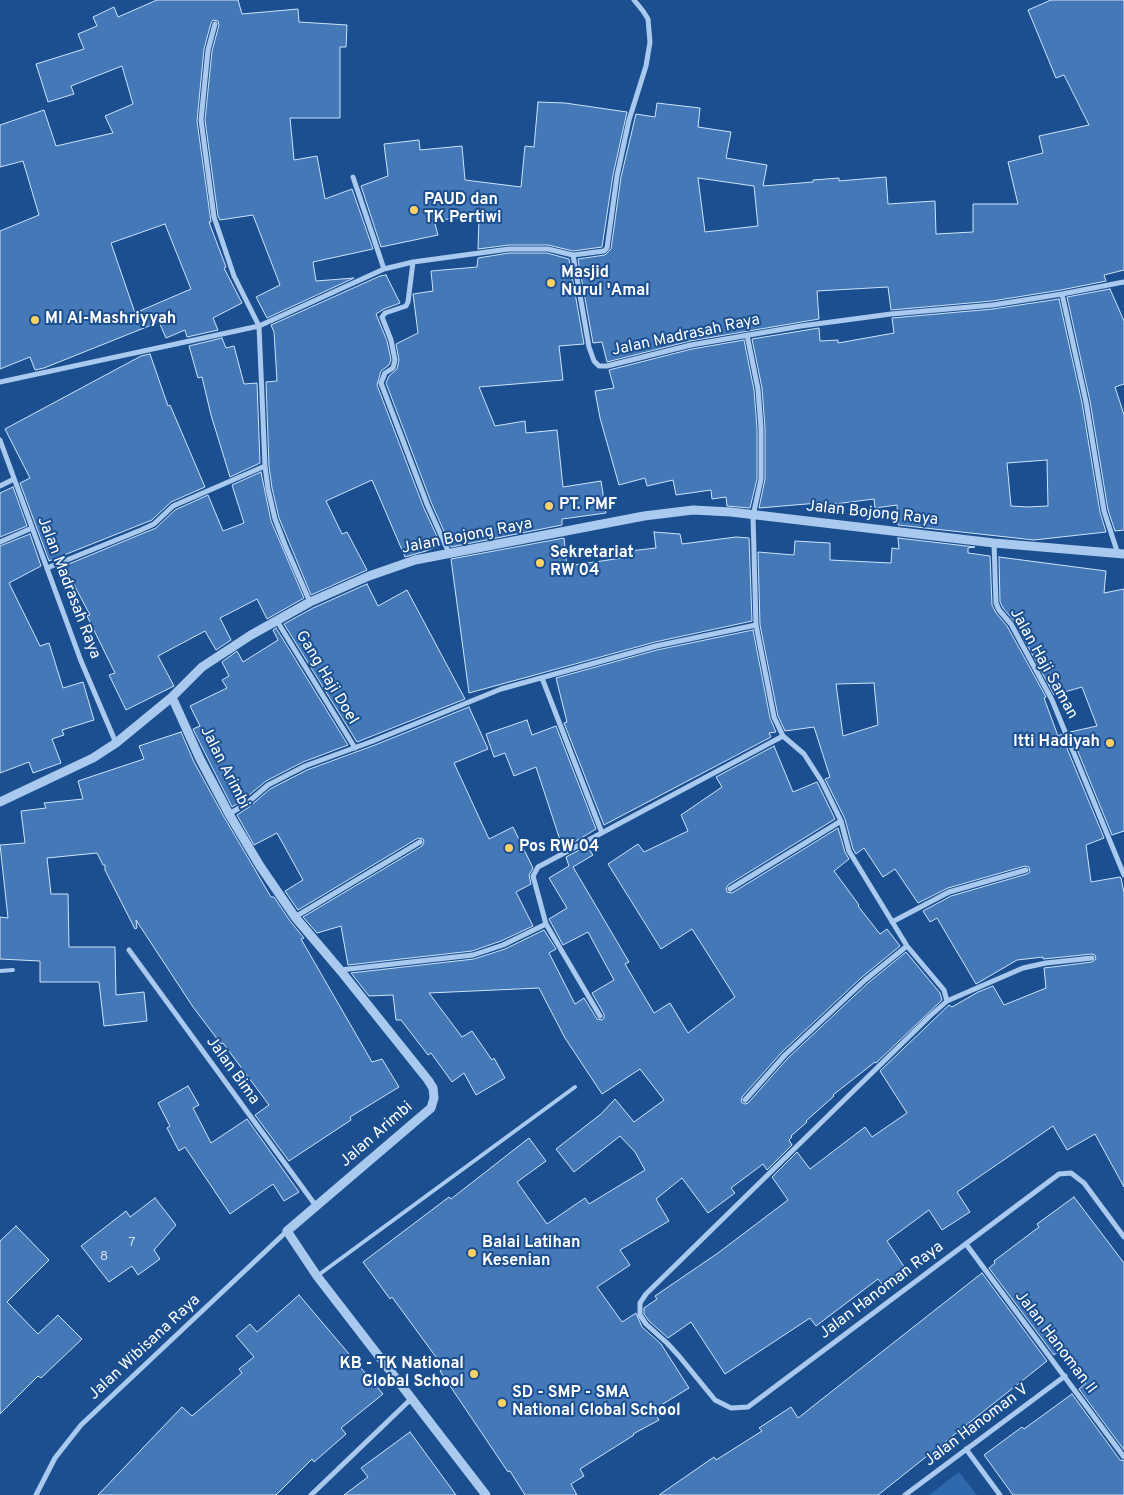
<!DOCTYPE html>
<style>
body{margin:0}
canvas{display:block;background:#1b4f8f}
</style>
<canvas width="1124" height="1495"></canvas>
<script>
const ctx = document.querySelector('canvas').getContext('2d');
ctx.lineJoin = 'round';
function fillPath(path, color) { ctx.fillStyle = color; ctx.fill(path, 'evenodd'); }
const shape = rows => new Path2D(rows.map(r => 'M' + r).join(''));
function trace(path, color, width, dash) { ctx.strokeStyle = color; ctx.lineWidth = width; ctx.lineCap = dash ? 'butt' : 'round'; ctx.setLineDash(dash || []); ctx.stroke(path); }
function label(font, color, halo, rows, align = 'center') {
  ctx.font = font + ' Overpass,sans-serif'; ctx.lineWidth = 4; ctx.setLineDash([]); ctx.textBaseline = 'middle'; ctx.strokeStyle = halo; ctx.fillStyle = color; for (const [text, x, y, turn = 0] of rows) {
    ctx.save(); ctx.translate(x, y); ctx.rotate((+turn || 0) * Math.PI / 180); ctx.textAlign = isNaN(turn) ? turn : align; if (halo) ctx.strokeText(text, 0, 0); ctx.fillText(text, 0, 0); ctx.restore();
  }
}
const green = shape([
 [959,1472,977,1495,929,1495]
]);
const building = shape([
 [157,0,238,0,242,14,298,9,299,22,347,25,346,47,340,47,340,118,290,118,294,160,317,156,325,199,352,189,373,249,313,262,316,281,354,278,267,318,256,297,280,285,253,215,220,220,218,216,205,120,212,51,219,25,218,21,213,20,211,23,204,49,197,121,211,222,209,222,226,267,224,268,242,303,213,318,218,330,187,337,185,330,166,338,159,322,44,368,35,370,30,357,0,369,0,231,39,215,23,161,0,167,0,125,44,110,56,146,113,133,105,116,133,104,122,66,71,86,74,94,48,102,36,64,84,49,78,34,97,26,93,17,114,7,118,17,157,0],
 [165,224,191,289,135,313,111,243,165,224],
 [1051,0,1124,0,1124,270,1104,275,1106,281,1061,290,992,301,891,310,888,287,817,291,819,319,690,341,607,362,602,342,593,343,578,259,605,255,611,249,621,177,636,114,655,117,657,103,700,108,698,127,731,132,726,158,767,165,763,186,813,182,813,180,839,178,839,181,886,177,888,204,935,201,936,234,973,232,973,204,1018,204,1008,162,1043,153,1039,136,1089,125,1064,75,1056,78,1028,10,1051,0],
 [698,178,754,186,758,226,705,232,698,178],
 [538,102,565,103,627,112,613,175,602,247,573,251,548,245,509,245,478,249,479,217,434,220,438,235,381,247,361,186,388,176,384,144,419,140,420,150,462,146,465,180,521,187,525,146,534,147,538,102],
 [509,253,547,253,569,259,584,344,559,346,563,380,479,387,495,426,525,421,526,433,557,430,563,487,601,481,606,513,562,519,562,525,451,547,431,502,386,383,389,376,397,369,399,360,396,344,418,333,413,294,433,291,431,271,477,267,478,258,509,253],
 [386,275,400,303,384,309,376,314,387,341,391,360,389,365,381,371,377,385,423,506,441,545,426,551,405,557,372,480,326,501,342,534,347,532,367,570,311,595,279,518,272,488,269,466,266,382,277,381,274,332,271,325,380,276,386,275],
 [1110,289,1124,321,1124,384,1115,387,1124,415,1124,530,1115,531,1108,510,1090,401,1067,297,1110,289],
 [1059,299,1082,403,1100,512,1106,532,1034,540,898,525,897,505,875,508,874,499,819,506,818,503,759,508,765,479,765,428,762,388,752,339,819,328,820,341,838,340,838,343,894,333,892,318,993,309,1059,299],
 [1047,460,1048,506,1027,507,1011,506,1007,463,1047,460],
 [222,338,226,348,234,346,244,384,257,383,260,463,230,477,211,415,202,377,198,378,189,346,222,338],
 [744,340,754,390,757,428,757,479,750,508,727,506,726,497,712,499,711,490,676,495,673,480,647,486,645,478,619,485,600,418,595,391,614,388,609,370,692,349,744,340],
 [150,354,168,406,170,405,205,487,171,502,152,520,49,561,20,483,30,478,5,429,141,356,150,354],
 [261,472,271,521,304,598,267,619,257,599,220,618,231,640,216,650,205,631,158,656,174,686,126,710,109,675,115,673,87,616,90,615,64,566,156,528,175,510,208,495,223,531,244,523,232,485,261,472],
 [13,487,27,526,0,537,0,493,13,487],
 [654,532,680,534,682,544,736,537,749,538,752,621,655,642,469,693,451,559,564,538,567,566,622,558,621,552,656,548,654,532],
 [30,534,41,566,9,583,40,646,49,643,63,688,83,682,94,720,62,730,64,735,52,739,61,763,33,773,29,762,0,773,0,546,30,534],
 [898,538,975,547,968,548,968,553,990,556,992,605,996,613,1007,626,1046,697,1044,698,1058,736,1061,734,1104,838,1086,845,1091,882,1120,877,1121,878,1124,893,1124,1187,1095,1134,1067,1150,1053,1126,957,1192,970,1212,942,1230,929,1210,887,1241,905,1268,882,1284,878,1279,816,1326,810,1318,725,1374,691,1322,668,1338,649,1321,644,1314,644,1308,657,1299,655,1296,718,1253,788,1200,772,1177,797,1152,810,1169,865,1127,872,1137,907,1113,880,1071,949,1005,952,1007,978,992,993,986,1004,1005,1046,988,1044,968,1092,962,1096,959,1095,955,1092,954,1043,959,1043,957,1017,960,976,984,937,918,930,922,923,911,951,896,1027,874,1030,872,1029,867,1025,866,948,888,918,903,895,869,883,877,864,848,856,854,853,849,845,819,825,779,830,777,814,727,785,731,778,716,760,625,758,552,794,555,795,541,830,543,830,560,891,563,892,548,899,549,898,538],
 [874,683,878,725,843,736,836,684,874,683],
 [999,557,1106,571,1104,593,1124,589,1124,831,1112,835,1070,732,1097,726,1082,687,1054,695,1015,622,1003,608,1000,602,999,557],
 [367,584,378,606,407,590,465,699,357,742,284,624,313,608,367,584],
 [276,628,348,745,303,762,266,781,243,800,232,807,193,729,200,726,190,706,227,688,222,680,229,676,222,662,237,651,243,662,278,640,273,630,276,628],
 [753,630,770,718,776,732,769,733,771,737,604,825,564,723,567,722,556,678,657,650,753,630],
 [469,707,488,749,454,763,489,839,513,827,533,868,529,875,531,884,516,892,533,926,501,941,472,951,348,965,341,926,317,933,303,917,422,846,424,842,423,839,418,838,298,910,285,891,303,880,277,833,254,845,237,815,249,807,270,789,307,770,375,745,469,707],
 [527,720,532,735,556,726,596,829,563,849,536,767,514,776,505,753,494,757,486,734,527,720],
 [181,732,194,762,224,817,271,897,274,897,290,921,304,938,301,939,372,1062,382,1059,399,1087,350,1117,351,1120,289,1161,255,1115,269,1105,223,1043,221,1044,193,1007,136,920,137,928,135,929,105,870,105,865,103,865,97,853,47,858,51,894,68,894,69,947,115,947,116,995,144,992,147,1021,104,1026,99,982,40,982,40,961,0,959,0,917,8,918,0,845,25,843,21,811,46,808,44,803,83,799,78,781,144,759,139,746,181,732],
 [774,746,793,792,817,782,835,819,728,885,726,889,727,892,732,893,838,828,845,852,849,859,834,871,859,905,858,906,880,934,887,929,900,946,862,977,782,1052,742,1097,741,1102,745,1104,748,1103,788,1058,868,983,906,952,940,993,942,1000,876,1063,875,1062,833,1095,834,1096,806,1121,807,1122,791,1136,792,1137,789,1140,792,1145,767,1170,763,1164,731,1188,735,1193,708,1213,682,1178,656,1199,669,1221,620,1250,630,1265,597,1287,622,1322,636,1313,642,1327,661,1344,689,1388,653,1410,659,1420,633,1434,634,1435,580,1469,584,1476,571,1484,577,1495,525,1495,510,1471,508,1472,440,1371,444,1368,392,1297,390,1299,363,1262,449,1197,451,1199,529,1138,546,1161,517,1182,547,1224,585,1198,589,1204,645,1170,635,1152,620,1136,574,1172,556,1149,601,1114,615,1099,634,1122,664,1100,640,1069,602,1094,565,1038,539,988,429,993,462,1037,472,1031,492,1060,494,1058,505,1078,476,1095,464,1073,452,1082,431,1053,428,1055,401,1020,396,1020,393,995,369,996,351,973,474,959,505,949,544,930,556,949,549,953,575,1004,584,998,597,1019,602,1020,604,1018,604,1014,592,993,614,980,588,932,563,945,549,919,567,908,549,878,569,866,566,857,587,846,593,855,573,867,629,962,625,964,654,1013,670,1003,688,1033,735,997,692,929,661,949,608,864,638,844,644,852,688,831,681,815,722,787,716,777,774,746],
 [188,1086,199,1105,193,1108,211,1143,247,1119,299,1192,284,1201,273,1184,230,1214,185,1147,179,1151,167,1128,170,1126,158,1103,188,1086],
 [1074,1197,1124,1263,1124,1450,1079,1389,1086,1383,1060,1350,1054,1355,989,1268,995,1263,994,1261,1039,1227,1037,1224,1074,1197],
 [155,1198,176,1225,154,1250,160,1259,138,1275,132,1266,109,1282,81,1246,126,1211,130,1217,155,1198],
 [16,1226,49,1260,7,1302,38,1334,58,1315,82,1339,41,1378,38,1376,0,1414,0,1241,16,1226],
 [982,1273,1047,1361,878,1495,659,1495,714,1457,716,1460,762,1431,759,1428,791,1407,798,1418,982,1273],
 [299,1295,383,1394,341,1428,346,1434,314,1462,312,1459,276,1495,98,1495,182,1407,192,1416,242,1373,239,1369,254,1357,236,1336,250,1324,257,1332,299,1295],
 [1072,1394,1120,1460,1124,1461,1124,1495,1013,1495,984,1455,1022,1427,1024,1429,1072,1394],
 [410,1432,456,1495,344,1495,368,1477,361,1468,410,1432]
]);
const service = shape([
 [0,971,13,970],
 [317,1276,575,1087]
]);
const minor = shape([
 [215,24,208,50,201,120,214,217,234,276,259,326,265,466,268,489,275,519,285,545,310,602],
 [353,177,384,269],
 [573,255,589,347,594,361,599,366,607,366,691,345,801,326,891,314,993,305,1062,294,1124,282],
 [413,262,408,302,406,306,385,313,382,317,391,340,395,360,393,368,385,373,381,383,427,504,449,553],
 [1062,294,1086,402,1104,511,1118,554],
 [747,335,758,389,761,428,761,479,753,516,756,625,774,717,783,736,804,754,822,782,841,821,849,851,907,946,944,990,947,1001,930,1016,646,1294,640,1303,640,1315,646,1324,667,1343,679,1356,715,1400,731,1408,748,1407,1059,1174,1071,1173,1084,1183,1124,1237],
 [0,382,259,326,384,269,413,262,509,249,548,249,573,255,604,251,607,248,617,176,629,120,646,66,650,42,648,19,643,11,634,0],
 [0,440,81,661,116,743],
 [0,486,14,479],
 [0,542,32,528],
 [994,543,996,603,999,610,1011,624,1052,700,1124,875],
 [47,568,141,530,154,524,173,506,265,466],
 [277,621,355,748],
 [542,678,602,833],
 [229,814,246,804,268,785,305,766,373,741,501,689,656,646,756,625],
 [730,889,841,821],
 [295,917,420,842],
 [892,922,949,892,1026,870],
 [129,950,316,1206],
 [340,970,473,955,503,945,546,924],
 [947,1001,1023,968,1046,963,1092,958],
 [600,1016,546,924,533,876,538,867,783,736],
 [745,1100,785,1055,865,980,907,946],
 [966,1244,1124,1457],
 [966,1449,1000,1495],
 [36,1495,55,1458,81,1425,287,1231],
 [311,1495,411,1399],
 [905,1495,1065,1376]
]);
const tertiary = shape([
 [172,697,200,759,229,814,260,866,295,917,340,970,428,1080,433,1088,434,1098,431,1108,287,1231,317,1276,486,1495],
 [0,802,93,758,116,743,172,697,202,667,251,635,310,602,369,576,415,560,644,516,693,510,731,512,994,543,1124,554]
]);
const markers = [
 [414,210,5,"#ffd166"],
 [551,283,5,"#ffd166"],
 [35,320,5,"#ffd166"],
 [549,506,5,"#ffd166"],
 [540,563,5,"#ffd166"],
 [1110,743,5,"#ffd166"],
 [509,848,5,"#ffd166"],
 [472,1253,5,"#ffd166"],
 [474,1374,5,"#ffd166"],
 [502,1403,5,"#ffd166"]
];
const numberNames = [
 ["7",132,1243],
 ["8",104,1257]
];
const poiNames = [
 ["PAUD dan",424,201],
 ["TK Pertiwi",424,219],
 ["Masjid",561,274],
 ["Nurul 'Amal",561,292],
 ["MI Al-Mashriyyah",45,320],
 ["PT. PMF",559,506],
 ["Sekretariat",550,554],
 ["RW 04",550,572],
 ["Itti Hadiyah",1100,743,"right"],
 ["Pos RW 04",519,848],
 ["Balai Latihan",482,1244],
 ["Kesenian",482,1262],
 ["KB - TK National",464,1365,"right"],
 ["Global School",464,1383,"right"],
 ["SD - SMP - SMA",512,1394],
 ["National Global School",512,1412]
];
const streetNames = [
 ["Jalan Madrasah Raya",686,336,-12],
 ["Jalan Bojong Raya",872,514,6],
 ["Jalan Bojong Raya",467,537,-11],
 ["Jalan Madrasah Raya",68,588,69],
 ["Jalan Haji Saman",1043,664,61],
 ["Gang Haji Doel",326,678,59],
 ["Jalan Arimbi",224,768,63],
 ["Jalan Bima",232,1071,54],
 ["Jalan Arimbi",377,1135,-41],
 ["Jalan Hanoman Raya",882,1291,-37],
 ["Jalan Hanoman II",1055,1343,53],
 ["Jalan Wibisana Raya",145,1348,-43],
 ["Jalan Hanoman V",977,1426,-37]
];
fillPath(green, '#2e69ad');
fillPath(building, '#4478b7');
trace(building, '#cfe3fa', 1);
trace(service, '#a9c9ee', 4);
trace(minor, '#a9c9ee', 5);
trace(tertiary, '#a9c9ee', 9);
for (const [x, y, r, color] of markers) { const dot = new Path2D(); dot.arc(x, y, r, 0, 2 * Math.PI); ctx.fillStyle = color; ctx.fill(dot); trace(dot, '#1b4f8f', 2); }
label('14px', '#d0dded', null, numberNames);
label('bold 16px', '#fff', '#1b4f8f', poiNames, 'left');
label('16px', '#fff', '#1b4f8f', streetNames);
</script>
